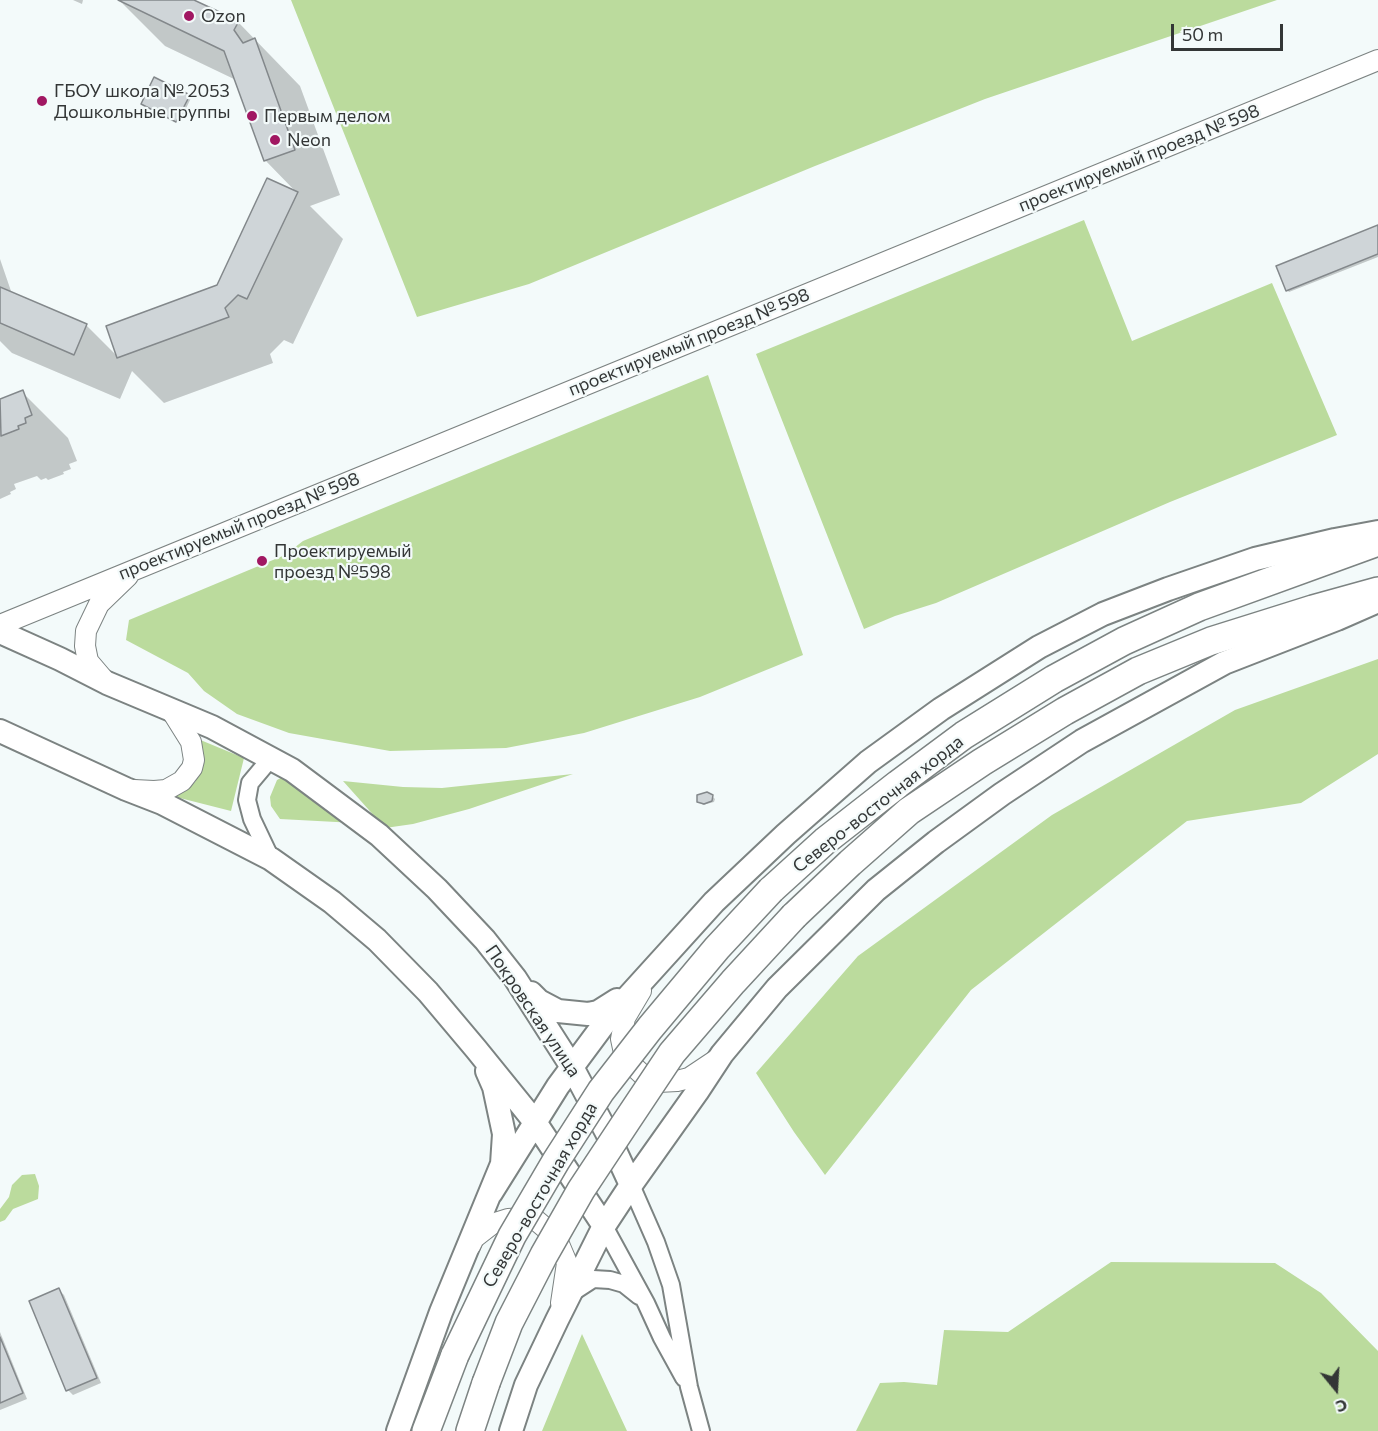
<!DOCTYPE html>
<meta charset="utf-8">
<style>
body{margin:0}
#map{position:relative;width:1378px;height:1431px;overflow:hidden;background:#f3fafa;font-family:Commissioner,sans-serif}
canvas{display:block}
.north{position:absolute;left:1306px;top:1359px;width:60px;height:60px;-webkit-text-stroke:4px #f3fafa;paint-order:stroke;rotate:162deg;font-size:16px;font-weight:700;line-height:24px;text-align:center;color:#333636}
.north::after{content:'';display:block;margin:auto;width:21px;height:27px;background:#333636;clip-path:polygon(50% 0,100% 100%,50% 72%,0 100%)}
.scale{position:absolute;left:1171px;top:24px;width:112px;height:27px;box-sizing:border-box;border:3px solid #333636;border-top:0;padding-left:8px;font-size:18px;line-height:21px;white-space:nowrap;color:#333636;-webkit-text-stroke:4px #f3fafa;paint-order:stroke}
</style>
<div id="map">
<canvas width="1378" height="1431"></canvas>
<div class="north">С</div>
<div class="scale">50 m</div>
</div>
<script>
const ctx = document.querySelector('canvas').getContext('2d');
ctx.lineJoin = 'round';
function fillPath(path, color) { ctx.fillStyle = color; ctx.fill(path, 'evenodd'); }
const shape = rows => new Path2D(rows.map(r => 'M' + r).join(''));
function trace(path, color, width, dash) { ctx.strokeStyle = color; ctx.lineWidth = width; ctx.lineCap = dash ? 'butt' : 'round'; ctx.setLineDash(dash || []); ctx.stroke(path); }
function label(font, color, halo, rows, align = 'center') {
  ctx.font = font + ' Commissioner,sans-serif'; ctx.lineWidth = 4.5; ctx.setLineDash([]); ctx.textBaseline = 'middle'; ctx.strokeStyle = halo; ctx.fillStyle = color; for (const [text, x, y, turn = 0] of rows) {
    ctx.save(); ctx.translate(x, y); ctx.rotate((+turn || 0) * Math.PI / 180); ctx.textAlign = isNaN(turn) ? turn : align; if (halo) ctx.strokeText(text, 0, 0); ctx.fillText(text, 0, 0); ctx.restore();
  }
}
const green = shape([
 [291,0,1277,0,985,99,815,166,529,284,417,317],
 [1084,220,1132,341,1272,283,1337,435,1170,502,936,603,895,616,864,629,756,354],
 [708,375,803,655,700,697,584,733,506,748,390,751,289,733,237,714,204,691,188,673,126,640,129,620,285,555,303,541],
 [1378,659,1378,754,1301,803,1187,821,971,990,825,1175,794,1132,756,1073,858,956,1052,815,1235,710],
 [198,739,244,758,231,811,172,796,187,788,195,782,202,769,203,762],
 [290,773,355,823,280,819,271,806,270,797,277,780],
 [573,774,469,809,413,824,385,828,343,781,403,787,442,788],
 [35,1174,39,1186,38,1199,13,1209,5,1220,0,1222,0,1209,9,1197,12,1185,22,1175],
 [1111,1262,1275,1263,1321,1293,1378,1351,1378,1431,856,1431,880,1383,904,1382,937,1385,944,1330,1008,1332],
 [582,1334,627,1431,542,1431]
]);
const shadow = shape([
 [73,0,83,0,82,4],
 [119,0,190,0,238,22,300,86,340,195,310,206,343,239,293,344,284,340,270,354,273,363,164,403,132,371,120,399,12,353,0,341,0,259,12,294,86,325,119,358,108,327,218,286,268,180,298,194,265,160,236,80,165,46],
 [189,96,191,98,179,123,143,104],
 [1378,227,1378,257,1289,292,1287,290],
 [22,392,68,438,77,461,69,464,71,469,63,472,64,474,48,480,46,478,41,480,37,476,14,484,16,489,10,492,11,494,0,499,0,401],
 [712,796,715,799,714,802,703,805,698,799],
 [59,1290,64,1295,101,1383,73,1395,68,1390],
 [0,1332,27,1399,0,1410]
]);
const building = shape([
 [118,0,194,0,239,21,234,30,243,43,255,38,295,150,264,161,224,51,118,0],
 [154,77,190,95,176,122,141,104,154,77],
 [267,178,298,192,247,299,238,295,225,308,229,317,117,358,106,326,217,285,267,178],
 [1378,225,1378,254,1286,291,1276,266,1378,225],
 [0,287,87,324,74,355,0,323,0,287],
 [23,390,32,415,25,418,26,423,18,426,19,429,1,436,0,399,23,390],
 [707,792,713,795,712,801,704,804,697,802,697,795,707,792],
 [59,1288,97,1378,66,1391,29,1301,59,1288],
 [0,1337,23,1393,0,1403,0,1337]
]);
const minor = shape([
 [271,859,252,819,247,800,250,783,271,758],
 [631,1185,656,1242,671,1285,689,1387,701,1431],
 [604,1226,646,1303,662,1338,684,1378],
 [571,1296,573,1292,593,1279,610,1280,624,1284,639,1296]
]);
const tertiary = shape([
 [0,625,1378,60],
 [105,681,88,661,85,646,86,631,99,604,128,576],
 [134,790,154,791,166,790,182,781,192,768,194,760,191,742,171,710],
 [641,991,625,1018,621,1039,624,1053,632,1065,645,1077,658,1082,677,1081,689,1078,716,1060],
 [470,1246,474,1238,492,1224,508,1219,525,1218,537,1221,556,1237,567,1263,561,1303]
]);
const secondary = shape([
 [0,632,60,659,107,683,212,727,292,770,379,835,437,889,485,940,515,978,572,1067,607,1133,631,1185],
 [0,731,126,789,162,803,271,859,332,902,377,940,428,992,476,1049,535,1122,604,1226],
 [531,993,539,1001,558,1011,588,1014,598,1012,617,1000],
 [491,1193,558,1086,607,1020,714,902,786,834,868,762,941,709,1039,647,1103,614,1168,589,1255,559,1335,540,1378,532],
 [398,1431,441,1312,502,1164,504,1134,494,1087,487,1071],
 [511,1431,526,1385,557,1320,604,1226,631,1185,697,1092,722,1054,777,988,876,890,936,842,1002,794,1082,741,1224,663,1337,619,1378,601]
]);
const trunk = shape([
 [771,890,825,841,898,784,964,735,1054,679,1124,641,1199,607,1378,542],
 [794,916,850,863,909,811,982,762,1065,711,1138,671,1211,641,1313,609,1378,591],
 [426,1431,455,1355],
 [470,1431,486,1383]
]);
const trunkBridge = shape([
 [455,1355,512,1236,556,1161,601,1091,650,1028,717,948,771,890],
 [486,1383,509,1323,544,1255,581,1190,626,1122,672,1053,733,982,794,916]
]);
const markers = [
 [189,16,6,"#a11762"],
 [42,101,6,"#a11762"],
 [252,116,6,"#a11762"],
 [275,140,6,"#a11762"],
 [262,561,6,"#a11762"]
];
const poiNames = [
 ["Ozon",201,16],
 ["ГБОУ школа № 2053",54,91],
 ["Дошкольные группы",54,112],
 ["Первым делом",264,116],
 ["Neon",287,140],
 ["Проектируемый",274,551],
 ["проезд №598",274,572]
];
const streetNames = [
 ["проектируемый проезд № 598",1139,158,-22],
 ["проектируемый проезд № 598",689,342,-22],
 ["проектируемый проезд № 598",239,526,-22],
 ["Северо-восточная хорда",878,804,-38],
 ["Покровская улица",533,1011,56],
 ["Северо-восточная хорда",540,1195,-60]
];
fillPath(green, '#bbdb9d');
fillPath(shadow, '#0003');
fillPath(building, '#cfd5d8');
trace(building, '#83888b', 1.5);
trace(minor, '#7c8382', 20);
trace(tertiary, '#7c8382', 22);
trace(secondary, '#7c8382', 26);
trace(trunk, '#7c8382', 30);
trace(minor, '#fff', 16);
trace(tertiary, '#fff', 20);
trace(secondary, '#fff', 22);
trace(trunk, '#fff', 27);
trace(trunkBridge, '#7c8382', 30, []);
trace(trunkBridge, '#fff', 27);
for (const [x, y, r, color] of markers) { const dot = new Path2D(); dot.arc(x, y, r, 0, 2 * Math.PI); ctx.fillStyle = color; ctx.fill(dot); trace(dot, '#f3fafa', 2); }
label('18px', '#333636', '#f3fafa', poiNames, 'left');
label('18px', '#333636', '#f3fafa', streetNames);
</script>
